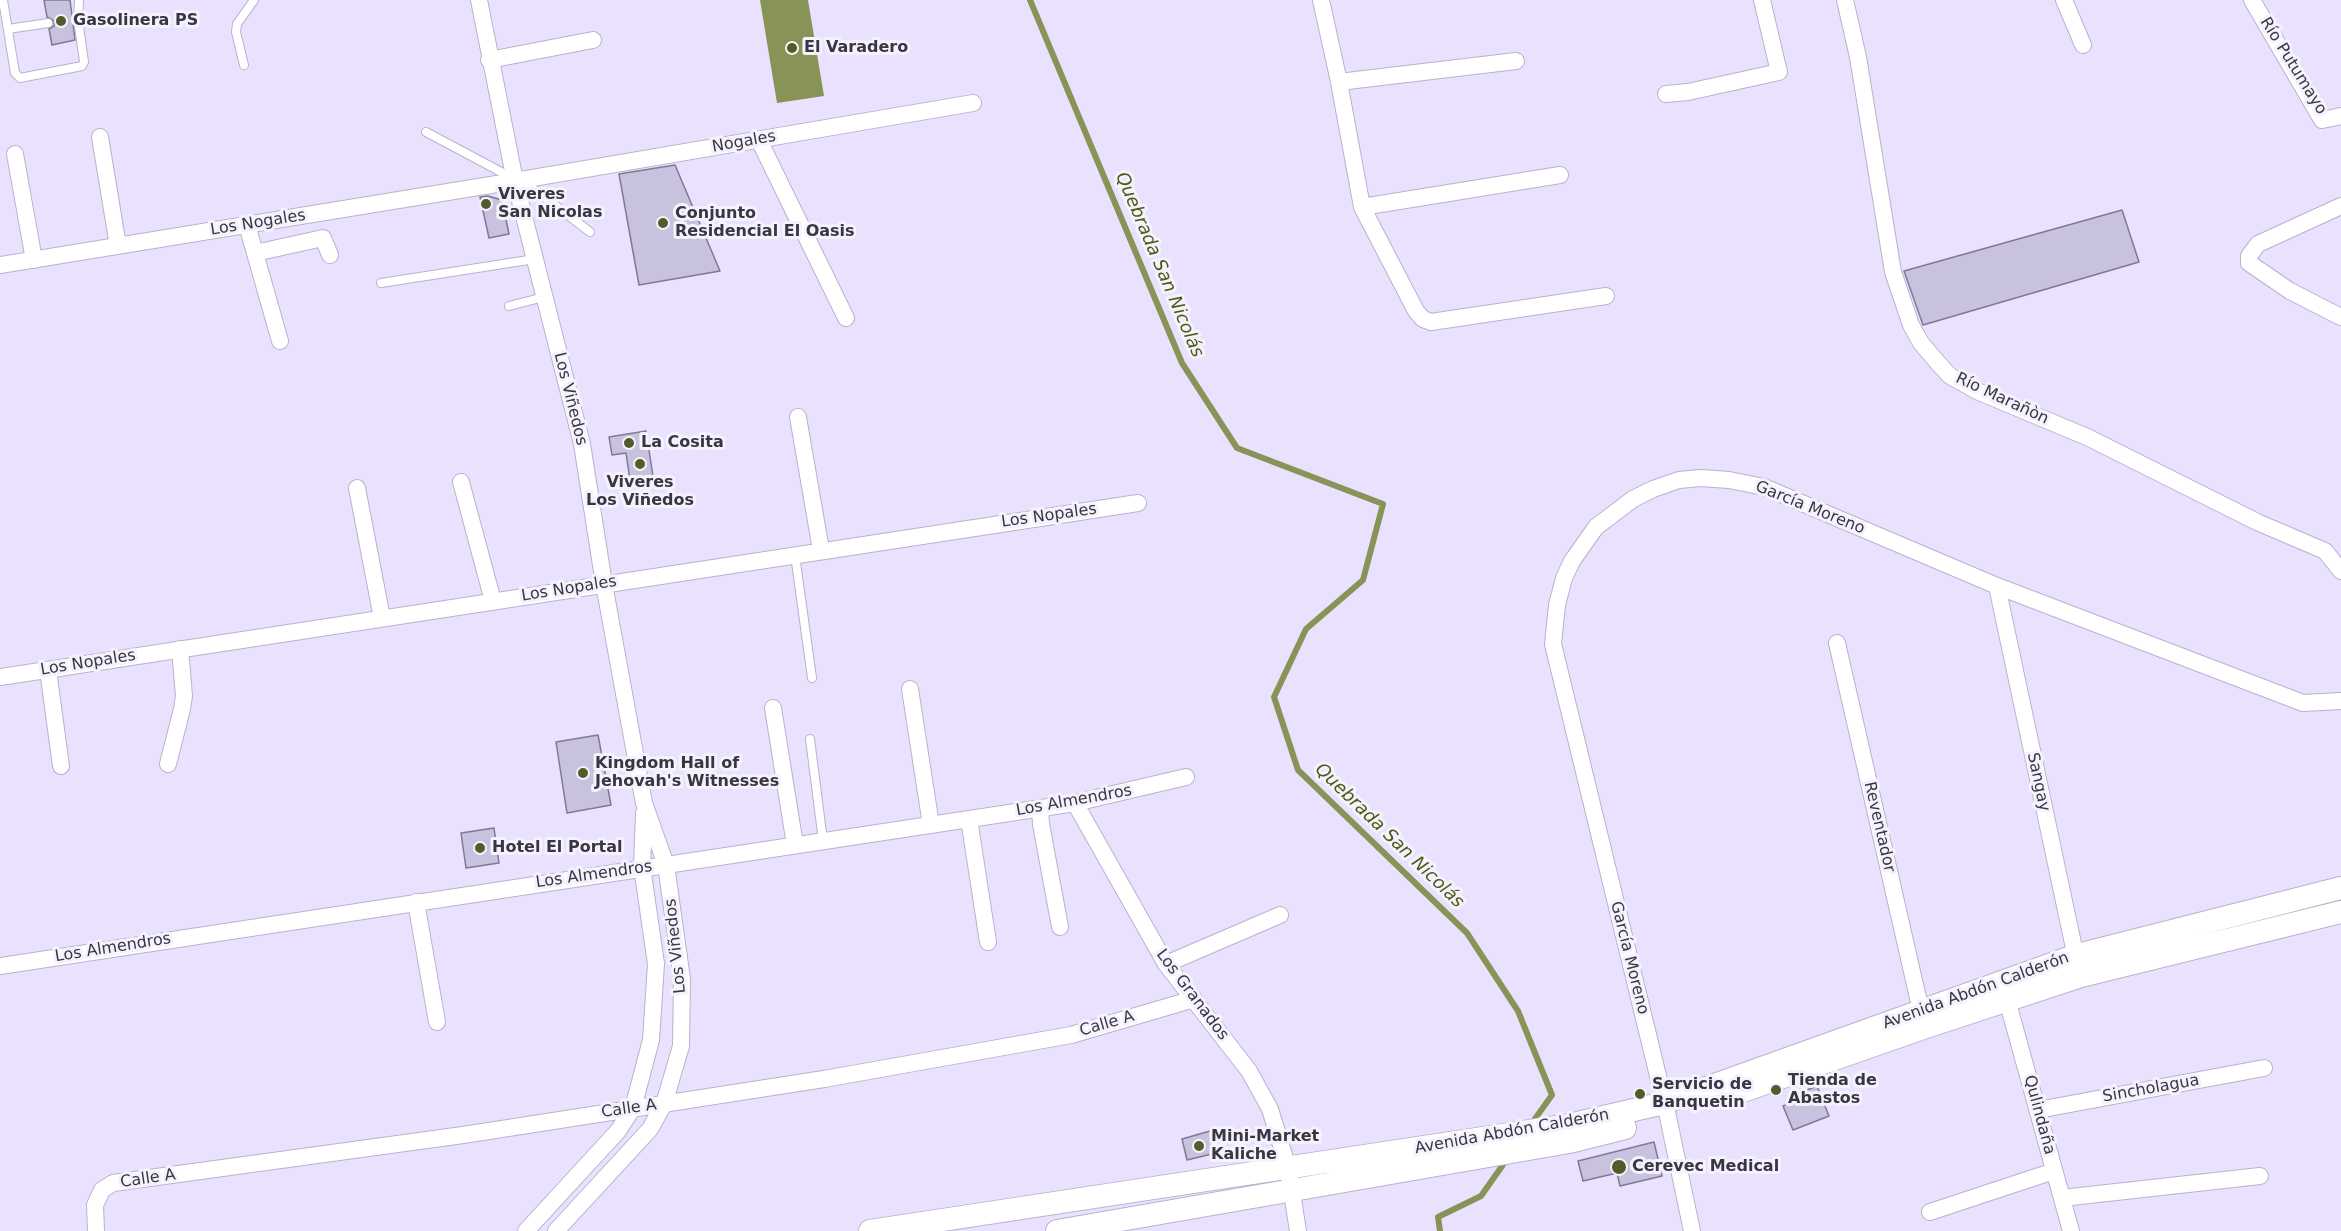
<!DOCTYPE html>
<meta charset="utf-8">
<style>
body{margin:0}
canvas{display:block;background:#e9e1fe}
</style>
<canvas width="2341" height="1231"></canvas>
<script>
const ctx = document.querySelector('canvas').getContext('2d');
ctx.lineJoin = 'round';
function fillPath(path, color) { ctx.fillStyle = color; ctx.fill(path, 'evenodd'); }
const shape = rows => new Path2D(rows.map(r => 'M' + r).join(''));
function trace(path, color, width, dash) { ctx.strokeStyle = color; ctx.lineWidth = width; ctx.lineCap = dash ? 'butt' : 'round'; ctx.setLineDash(dash || []); ctx.stroke(path); }
function label(font, color, halo, rows, align = 'center') {
  ctx.font = font + ' "DejaVu Sans",sans-serif'; ctx.lineWidth = 6; ctx.setLineDash([]); ctx.textBaseline = 'middle'; ctx.strokeStyle = halo; ctx.fillStyle = color; for (const [text, x, y, turn = 0] of rows) {
    ctx.save(); ctx.translate(x, y); ctx.rotate((+turn || 0) * Math.PI / 180); ctx.textAlign = isNaN(turn) ? turn : align; if (halo) ctx.strokeText(text, 0, 0); ctx.fillText(text, 0, 0); ctx.restore();
  }
}
const water = shape([
 [760,0,808,0,824,96,777,103]
]);
const stream = shape([
 [1030,0,1182,363,1237,448,1383,504,1363,580,1306,629,1274,697,1298,770,1467,933,1518,1011,1552,1095,1532,1123],
 [1440,1231,1438,1217,1481,1196,1507,1159]
]);
const building = shape([
 [44,0,70,0,75,40,52,45,49,29,54,26,54,21,47,17,44,0],
 [675,165,720,271,639,285,619,174,675,165],
 [488,196,502,200,509,234,489,238,480,197,488,196],
 [2122,210,2139,262,1923,325,1904,271,2122,210],
 [646,431,653,476,630,480,626,453,612,455,609,437,646,431],
 [598,735,611,805,567,813,556,742,598,735],
 [494,828,499,863,466,868,461,833,494,828],
 [1817,1086,1829,1116,1793,1130,1783,1106,1793,1102,1791,1096,1817,1086],
 [1210,1131,1216,1153,1187,1160,1182,1139,1210,1131],
 [1654,1142,1662,1176,1620,1186,1617,1173,1583,1181,1578,1161,1654,1142]
]);
const service = shape([
 [3,0,15,73,20,78,82,66,84,62,78,19,79,0],
 [8,29,48,23],
 [244,65,236,32,237,24,254,0],
 [426,132,535,190,590,232],
 [381,283,535,259],
 [509,306,544,297],
 [795,555,812,678],
 [810,739,823,841]
]);
const minor = shape([
 [479,0,515,181,582,444,604,584,644,803,666,865,682,979,681,1046,664,1104,650,1129,556,1231],
 [1321,0,1339,82,1362,207,1416,311,1423,319,1431,322,1606,296],
 [1845,0,1858,57,1893,272,1911,325,1921,343,1938,363,1950,376,1977,391,2087,437,2257,522,2325,551,2341,571],
 [2064,0,2083,45],
 [2252,0,2322,120,2341,116],
 [489,60,593,40],
 [1339,82,1516,61],
 [1666,94,1688,92,1779,72,1762,0],
 [100,137,118,246],
 [759,140,846,318],
 [15,154,34,260],
 [2341,206,2258,244,2249,256,2249,263,2290,291,2341,317],
 [1362,207,1560,175],
 [247,225,280,341],
 [255,253,323,238,330,255],
 [0,265,515,181,973,103],
 [798,417,821,550],
 [461,482,493,601],
 [357,488,382,618],
 [1997,586,2078,967],
 [1837,643,1921,1011],
 [48,670,61,766],
 [0,677,1138,503],
 [910,689,931,825],
 [773,708,795,845],
 [168,764,182,709,184,696,180,649],
 [1075,803,1166,964,1249,1071,1270,1109,1288,1168,1298,1231],
 [1040,808,1041,824,1060,927],
 [969,819,988,942],
 [416,902,437,1022],
 [1166,964,1280,915],
 [0,966,1075,803,1186,777],
 [2004,989,2071,1231],
 [2038,1110,2264,1068],
 [2062,1198,2260,1176],
 [1930,1212,2054,1171],
 [96,1231,95,1205,102,1190,113,1183,463,1135,824,1079,1071,1035,1194,999],
 [526,1231,618,1131,633,1108,651,1040,656,964,642,867,644,813],
 [1692,1231,1668,1117,1553,644,1557,605,1564,578,1572,561,1596,527,1633,499,1653,489,1679,480,1701,478,1729,480,1764,487,1997,586,2303,703,2341,701]
]);
const secondary = shape([
 [1737,1093,1926,1027,2081,976,2341,912],
 [870,1231,1569,1125,1664,1103,2074,956,2341,888],
 [1057,1231,1569,1142,1625,1128]
]);
const markers = [
 [61,21,6,"#535b2a"],
 [792,48,6,"#535b2a"],
 [486,204,6,"#535b2a"],
 [663,223,6,"#535b2a"],
 [629,443,6,"#535b2a"],
 [640,464,6,"#535b2a"],
 [583,773,6,"#535b2a"],
 [480,848,6,"#535b2a"],
 [1776,1090,6,"#535b2a"],
 [1640,1094,6,"#535b2a"],
 [1199,1146,6,"#535b2a"],
 [1619,1167,8,"#535b2a"]
];
const poiNames = [
 ["Gasolinera PS",73,21],
 ["El Varadero",804,48],
 ["Viveres",498,195],
 ["San Nicolas",498,213],
 ["Conjunto",675,214],
 ["Residencial El Oasis",675,232],
 ["La Cosita",641,443],
 ["Viveres",640,483,"center"],
 ["Los Viñedos",640,501,"center"],
 ["Kingdom Hall of",595,764],
 ["Jehovah's Witnesses",595,782],
 ["Hotel El Portal",492,848],
 ["Tienda de",1788,1081],
 ["Abastos",1788,1099],
 ["Servicio de",1652,1085],
 ["Banquetin",1652,1103],
 ["Mini-Market",1211,1137],
 ["Kaliche",1211,1155],
 ["Cerevec Medical",1632,1167]
];
const streetNames = [
 ["Río Putumayo",2293,66,58],
 ["Nogales",744,142,-10],
 ["Los Nogales",258,223,-9],
 ["Los Viñedos",570,399,76],
 ["Río Marañòn",2002,399,25],
 ["García Moreno",1810,508,22],
 ["Los Nopales",1049,516,-8],
 ["Los Nopales",569,589,-9],
 ["Los Nopales",88,663,-9],
 ["Sangay",2038,782,78],
 ["Los Almendros",1074,801,-10],
 ["Reventador",1879,827,77],
 ["Los Almendros",594,875,-8],
 ["Los Viñedos",676,946,-96],
 ["Los Almendros",113,948,-9],
 ["García Moreno",1629,958,76],
 ["Avenida Abdón Calderón",1976,991,-20],
 ["Los Granados",1192,995,53],
 ["Calle A",1107,1024,-16],
 ["Sincholagua",2151,1089,-10],
 ["Calle A",629,1109,-8],
 ["Qulindaña",2039,1115,75],
 ["Avenida Abdón Calderón",1512,1132,-10],
 ["Calle A",148,1179,-8]
];
const waterNames = [
 ["Quebrada San Nicolás",1159,265,67],
 ["Quebrada San Nicolás",1389,836,44]
];
fillPath(water, '#889358');
trace(stream, '#889358', 6);
fillPath(building, '#c9c2de');
trace(building, '#807993', 1.5);
trace(service, '#b9b2cd', 10);
trace(minor, '#b9b2cd', 18);
trace(secondary, '#b9b2cd', 24);
trace(service, '#fff', 8);
trace(minor, '#fff', 16);
trace(secondary, '#fff', 22);
for (const [x, y, r, color] of markers) { const dot = new Path2D(); dot.arc(x, y, r, 0, 2 * Math.PI); ctx.fillStyle = color; ctx.fill(dot); trace(dot, '#f4f2fd', 2); }
label('bold 16px', '#393641', '#f4f2fd', poiNames, 'left');
label('16px', '#393641', '#f4f2fd', streetNames);
label('italic 18px', '#505915', '#f4f2fd', waterNames);
</script>
